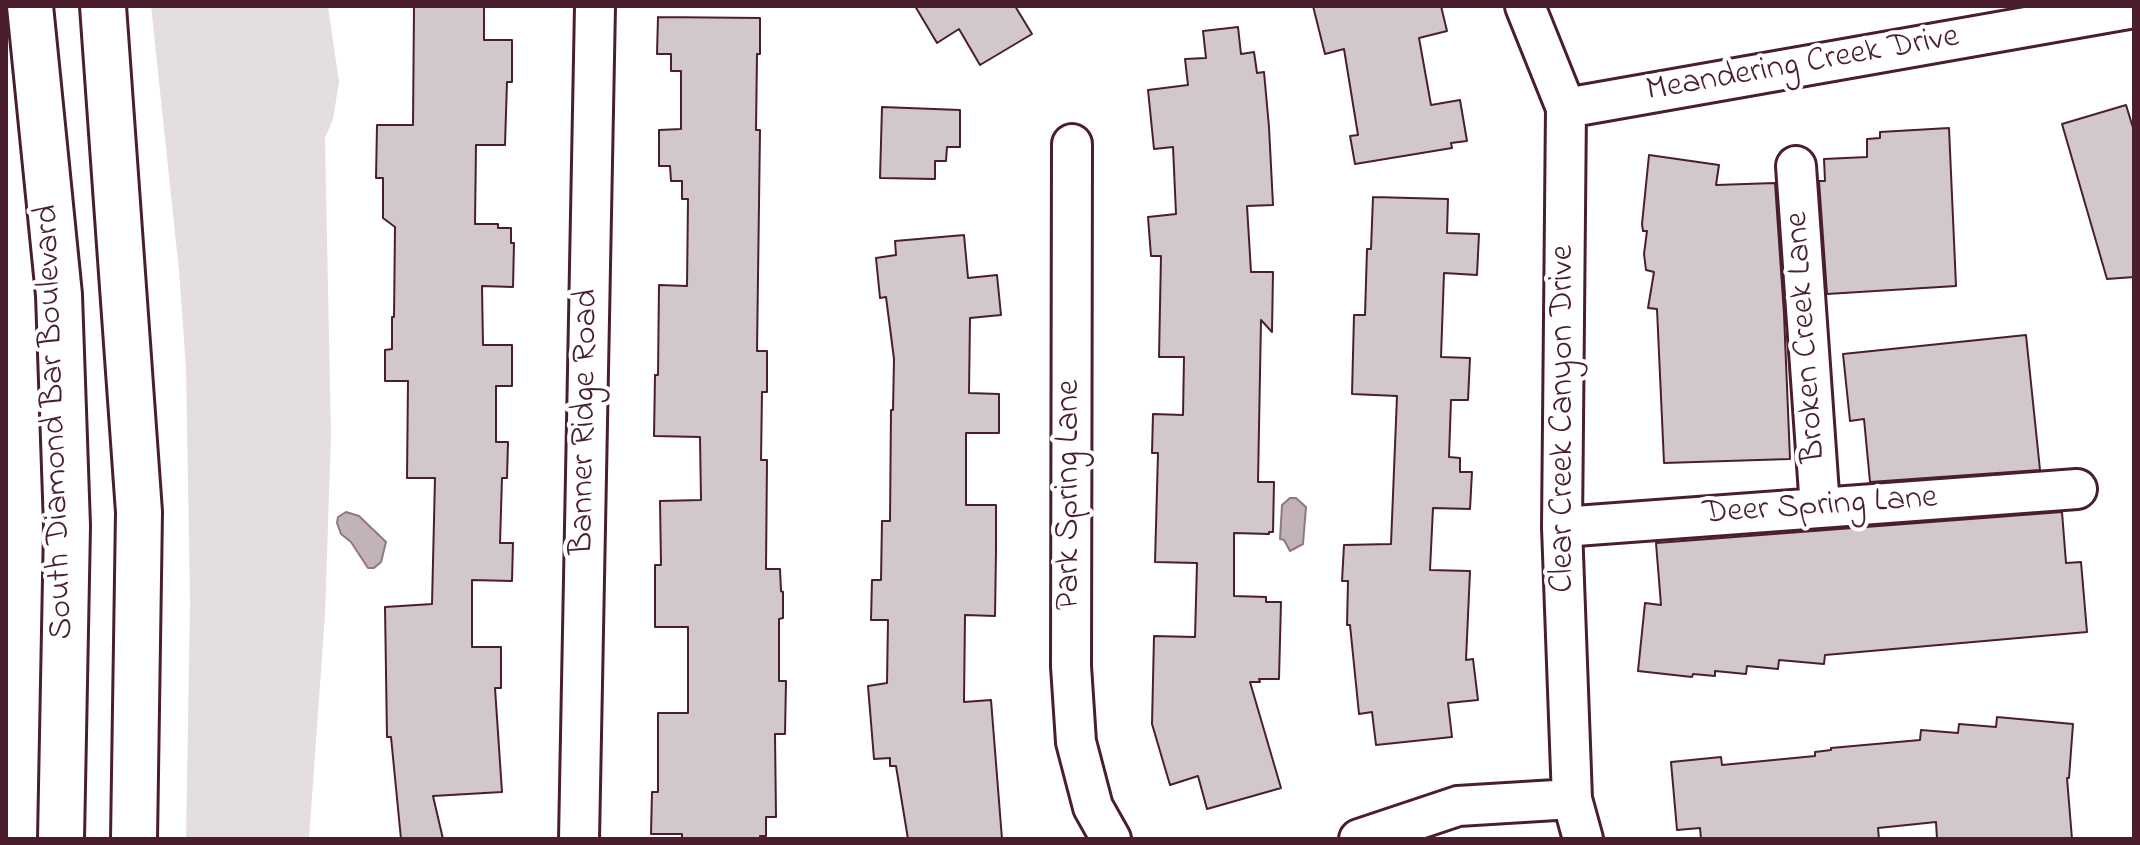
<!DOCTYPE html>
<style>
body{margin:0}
#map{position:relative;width:2140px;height:845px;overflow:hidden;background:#fff;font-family:"Indie Flower",sans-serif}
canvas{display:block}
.frame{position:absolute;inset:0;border:8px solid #4a1f2b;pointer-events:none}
</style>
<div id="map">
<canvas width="2140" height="845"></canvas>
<div class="frame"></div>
</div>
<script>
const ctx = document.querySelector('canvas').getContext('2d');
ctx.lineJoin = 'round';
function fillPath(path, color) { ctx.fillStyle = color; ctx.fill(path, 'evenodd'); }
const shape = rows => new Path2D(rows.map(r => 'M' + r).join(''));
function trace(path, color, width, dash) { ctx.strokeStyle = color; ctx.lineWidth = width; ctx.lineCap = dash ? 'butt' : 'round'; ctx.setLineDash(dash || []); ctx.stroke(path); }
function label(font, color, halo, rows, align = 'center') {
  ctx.font = font + ' "Indie Flower",sans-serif'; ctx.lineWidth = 8; ctx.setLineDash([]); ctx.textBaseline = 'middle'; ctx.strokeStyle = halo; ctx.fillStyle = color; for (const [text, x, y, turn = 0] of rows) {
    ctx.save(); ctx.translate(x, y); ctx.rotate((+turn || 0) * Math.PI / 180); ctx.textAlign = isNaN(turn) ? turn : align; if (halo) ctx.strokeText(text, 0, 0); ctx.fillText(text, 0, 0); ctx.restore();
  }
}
const green = shape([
 [151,6,328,6,339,82,333,119,325,138,331,436,325,615,309,839,186,839,190,602,186,368,179,271]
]);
const water = shape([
 [1290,498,1296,498,1306,507,1303,544,1290,551,1284,540,1280,539,1282,505,1290,498],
 [346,512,359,516,386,542,381,562,374,568,368,568,351,542,341,534,337,523,338,517,346,512]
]);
const building = shape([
 [414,6,484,6,484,40,512,40,512,82,507,82,505,145,476,145,475,224,498,224,498,228,511,228,511,243,514,243,513,287,482,286,483,345,512,345,512,386,496,386,496,442,508,442,507,478,502,478,500,543,513,543,512,581,472,580,472,647,501,647,501,688,495,688,502,792,433,796,443,839,401,839,391,737,387,737,385,607,432,604,435,478,407,478,408,381,385,381,385,350,392,349,392,317,394,317,395,227,383,218,383,178,376,178,377,125,413,125,414,6],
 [915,6,1015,6,1032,34,980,65,959,29,937,43,915,6],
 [1313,6,1441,6,1447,31,1419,38,1431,105,1460,100,1467,141,1451,143,1452,148,1355,164,1350,136,1358,135,1344,49,1325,54,1313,6],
 [658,17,760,18,760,54,757,54,756,130,760,130,757,351,767,351,767,392,762,392,761,460,767,460,766,569,780,569,781,591,783,592,783,618,779,619,779,681,786,681,785,734,775,734,776,817,766,817,766,836,760,836,760,839,682,839,682,834,651,834,652,792,658,792,658,713,688,713,688,627,655,627,655,565,661,565,660,501,701,500,700,437,654,436,655,375,658,375,659,285,687,286,688,199,682,199,682,181,671,181,670,166,659,166,659,130,681,129,681,71,671,71,671,54,657,54,658,17],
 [1238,27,1241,54,1254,52,1257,73,1264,72,1269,127,1273,205,1247,206,1251,272,1273,272,1272,332,1261,320,1258,482,1274,482,1273,532,1269,532,1269,534,1234,533,1234,596,1266,597,1266,602,1281,602,1279,679,1259,679,1260,682,1250,682,1281,788,1207,809,1198,776,1170,785,1152,724,1154,636,1195,637,1197,563,1155,562,1158,453,1152,453,1153,414,1183,415,1184,357,1159,357,1161,256,1151,256,1148,217,1176,214,1173,147,1154,149,1148,90,1188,85,1185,59,1206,58,1203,31,1238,27],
 [2126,105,2134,131,2134,277,2107,279,2062,124,2126,105],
 [882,107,960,110,960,147,947,147,946,161,935,161,935,179,880,178,882,107],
 [1949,128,1956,286,1827,294,1819,181,1825,181,1824,159,1867,157,1867,139,1880,138,1880,132,1949,128],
 [1649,155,1719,165,1716,185,1775,183,1784,314,1790,459,1664,463,1657,309,1648,308,1654,272,1646,270,1644,254,1647,231,1643,231,1642,224,1649,155],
 [1373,197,1448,199,1447,233,1479,234,1477,275,1444,273,1441,357,1470,358,1468,400,1451,400,1449,457,1460,458,1460,472,1472,472,1470,509,1433,508,1430,570,1470,571,1466,660,1473,659,1478,700,1448,703,1452,737,1376,745,1372,712,1359,714,1350,625,1347,625,1348,581,1342,581,1344,545,1391,544,1397,396,1352,394,1354,315,1365,315,1367,249,1371,249,1373,197],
 [964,235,968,278,997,275,1001,315,970,318,969,393,999,394,999,433,966,433,966,505,996,505,996,551,995,616,965,615,964,702,991,700,1002,839,908,839,896,766,890,766,890,758,874,759,868,686,887,683,888,620,871,620,872,580,881,580,882,521,890,521,891,410,893,410,894,359,886,297,880,298,876,258,896,255,895,241,964,235],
 [2026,335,2040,470,1870,482,1864,419,1850,421,1843,354,2026,335],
 [2062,512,2066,563,2081,562,2087,632,1825,655,1824,664,1779,660,1778,669,1747,666,1746,674,1715,671,1715,676,1693,674,1692,677,1638,671,1645,603,1661,605,1656,543,2062,512],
 [1997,717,2073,724,2069,778,2067,778,2072,839,1937,839,1936,822,1878,828,1879,839,1701,839,1700,828,1677,830,1671,762,1721,757,1722,765,1815,756,1815,752,1831,750,1831,748,1920,740,1921,730,1958,733,1959,724,1996,727,1997,717]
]);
const minor = shape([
 [1525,6,1566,108,1562,527,1572,799,1583,839],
 [1566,108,2134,8],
 [1072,144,1071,666,1076,742,1093,807,1111,839],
 [1796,166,1820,508],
 [1562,527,2077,489],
 [579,839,595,6],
 [1359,839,1458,806,1572,799]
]);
const major = shape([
 [30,6,59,295,67,526,61,839],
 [103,6,139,512,134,839]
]);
const streetNames = [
 ["Meandering Creek Drive",1803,66,-10],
 ["Broken Creek Lane",1808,337,-94],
 ["Clear Creek Canyon Drive",1565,419,-90],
 ["South Diamond Bar Boulevard",57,422,-92],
 ["Banner Ridge Road",587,422,-89],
 ["Park Spring Lane",1071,495,-90],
 ["Deer Spring Lane",1820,508,-4]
];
fillPath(green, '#e5dee0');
fillPath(water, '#c1b3b6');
trace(water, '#91787e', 2);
fillPath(building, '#d2c7cb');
trace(building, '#4a1f2b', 2);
trace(minor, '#4a1f2b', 44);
trace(major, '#4a1f2b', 50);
trace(minor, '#fff', 38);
trace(major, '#fff', 44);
label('34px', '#4a1f2b', '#fff', streetNames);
</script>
